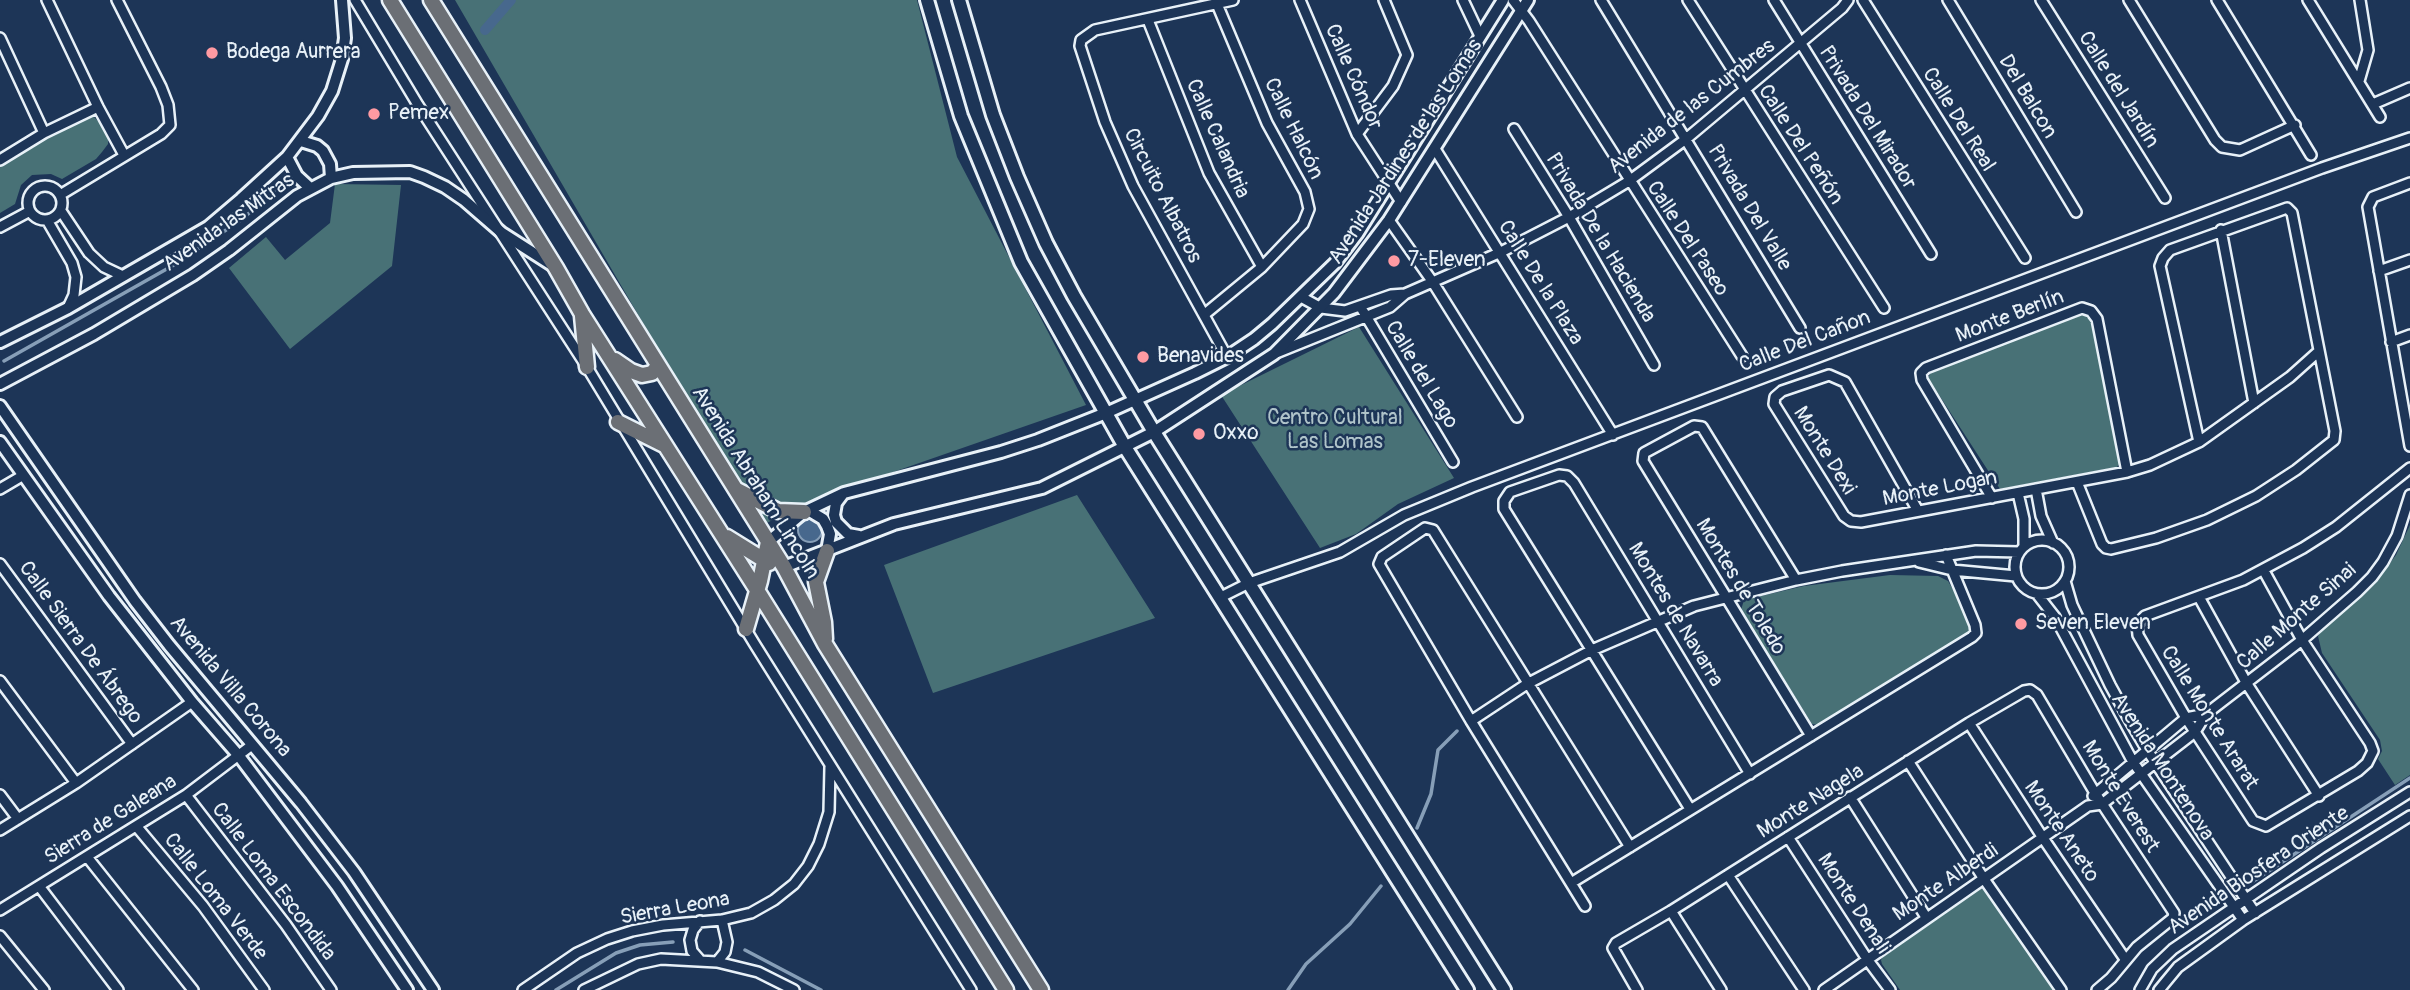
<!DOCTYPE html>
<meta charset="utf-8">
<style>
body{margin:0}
canvas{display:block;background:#1d3557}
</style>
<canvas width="2410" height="990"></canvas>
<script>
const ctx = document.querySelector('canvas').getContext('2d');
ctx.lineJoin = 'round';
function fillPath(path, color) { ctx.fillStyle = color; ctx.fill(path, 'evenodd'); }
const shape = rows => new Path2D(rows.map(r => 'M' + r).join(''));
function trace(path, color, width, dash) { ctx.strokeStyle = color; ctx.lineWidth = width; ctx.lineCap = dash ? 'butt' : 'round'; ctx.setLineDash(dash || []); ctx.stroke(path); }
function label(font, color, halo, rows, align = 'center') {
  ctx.font = font + ' Pangolin,sans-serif'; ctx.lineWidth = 5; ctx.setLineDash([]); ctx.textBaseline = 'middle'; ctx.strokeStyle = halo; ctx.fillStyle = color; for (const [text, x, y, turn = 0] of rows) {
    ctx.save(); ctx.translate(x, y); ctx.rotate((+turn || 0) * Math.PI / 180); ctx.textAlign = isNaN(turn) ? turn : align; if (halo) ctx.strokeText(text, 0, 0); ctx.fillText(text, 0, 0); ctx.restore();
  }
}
const green = shape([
 [455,0,917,0,957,157,1086,405,807,502,761,526],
 [82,115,94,117,103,126,108,135,108,144,102,152,96,159,62,179,51,174,32,175,21,185,15,204,0,213,0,163],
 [335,184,401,185,392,266,290,349,229,268,266,237,285,260,330,223],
 [2083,313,2091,319,2120,463,2117,467,2000,489,1928,378,1932,370],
 [1359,327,1454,478,1398,504,1356,534,1320,548,1221,395],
 [1077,495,1155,618,933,693,884,565],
 [2410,525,2410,775,2395,785,2378,759,2382,751,2380,740,2322,653,2318,636,2323,628,2378,579,2396,555],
 [1890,575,1938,576,1948,581,1972,622,1969,634,1820,725,1812,724,1741,610,1744,600,1804,586],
 [1979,887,1992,895,2056,990,1900,990,1882,964,1881,960,1885,953]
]);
const water = shape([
 '798 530a12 12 0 1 1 24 0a12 12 0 1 1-24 0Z'
]);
const stream = shape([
 [4,361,172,266,241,220,275,191],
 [1417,828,1431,794,1438,750,1457,731],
 [2249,884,2410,778],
 [745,950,821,990],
 [556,990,616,953,640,945,673,942],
 [1288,990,1306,964,1350,924,1381,886]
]);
const canal = shape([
 [485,30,511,0]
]);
const minor = shape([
 [47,0,98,107,124,155],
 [355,0,418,105,587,367,754,643,971,990],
 [1300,0,1357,134,1401,202],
 [1463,0,1480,36],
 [1513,0,1529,21,1742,356],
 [1601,0,1800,328],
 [1688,0,1884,308],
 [1774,0,1931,254],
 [1863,0,2025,258],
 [1948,0,2076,212],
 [2041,0,2165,198],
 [2129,0,2215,140,2222,147,2240,150,2295,125],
 [2217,0,2311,155],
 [2308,0,2380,117],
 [1148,20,1209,173,1262,267],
 [0,38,44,133],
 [2359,81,2368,50,2360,0],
 [2373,104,2410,88],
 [1514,129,1569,217,1654,365],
 [1357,134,1393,86,1407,55,1384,0],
 [1435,149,1613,435],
 [0,160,44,133,98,107],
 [2410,183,2373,197,2368,207,2410,446],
 '28 203a17 17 0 1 1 34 0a17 17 0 1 1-34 0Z',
 [60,195,161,134,170,125,168,105,161,87,117,0],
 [61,211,89,253,104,267,123,276],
 [47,220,72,263,76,277,74,295,68,308],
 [1389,220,1432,281,1517,417],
 [0,227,30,211],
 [2221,230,2254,403],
 [2379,271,2410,260],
 [1301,297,1321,308,1345,311,1391,295,1405,294],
 [1360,306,1453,462],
 [1205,314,1262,267,1303,224,1309,209,1305,192,1267,123,1217,4],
 [2391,342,2410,335],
 [1276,353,1390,307,1405,294,1501,252,1569,217,1629,181,1686,139,1842,8,1848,0],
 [1227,357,1133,186,1105,122,1080,46,1081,40,1095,30,1233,0],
 [2077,482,2102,544,2106,548,2111,549,2156,538,2207,520,2256,496,2296,470,2334,440,2335,431,2292,213,2287,208,2170,250,2163,258,2160,266,2199,442],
 [0,489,22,476],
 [2036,489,2041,516,2053,543],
 [2018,493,2024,519,2024,546],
 [1992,498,1922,380,1921,373,1926,368,2082,308,2091,311,2097,319,2127,472],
 [1918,511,1845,382,1829,375,1782,391,1775,397,1774,404,1844,516,1851,521,1861,522,2127,472,2150,465,2199,442,2290,377,2319,351],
 '2015 567a27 27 0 1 1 54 0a27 27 0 1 1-54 0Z',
 [1919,562,1952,570,2016,576],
 [0,564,132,744],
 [2264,571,2302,640,2370,743,2373,751,2367,763,2358,771,2266,826,2253,821,2186,718,2138,635,2137,625,2145,616,2243,580,2303,548,2336,527,2410,468],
 [1796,580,1702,427,1694,426,1644,453,1643,461,1811,736],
 [2065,581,2072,605,2110,685,2127,716,2147,750,2255,913],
 [2037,594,2055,617,2133,762,2243,920],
 [1221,597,1249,583,1340,552,1404,515,1472,487,2322,168,2410,138],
 [2199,597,2247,684,2319,796],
 [0,681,76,783],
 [1471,721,1527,684,1592,650,1694,606,1796,580,1842,571,1976,551,2019,552],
 [1969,723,2043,838,2125,959],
 [1908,761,1984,879,2061,990],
 [0,795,18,819],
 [186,795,286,925,331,990],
 [2093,796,2186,718,2206,714],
 [1850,797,1926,917],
 [1690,809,1504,509,1504,501,1510,492,1559,475,1567,476,1574,483,1750,774],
 [137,827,203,906,264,990],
 [0,830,76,783,192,702],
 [1788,837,1867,959,1890,990],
 [88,858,193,990],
 [1728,875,1804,990],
 [1571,883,1972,637,1976,633,1975,625,1946,555],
 [39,886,118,990],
 [1585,906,1471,721,1379,564,1382,557,1425,528,1433,530,1630,847],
 [0,910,186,795,252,745],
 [1671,911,1721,990],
 [0,936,44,990],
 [699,959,692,951,690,940,693,930,700,921],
 [717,962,725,952,727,942,722,920],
 [523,990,577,953,607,939,632,931,663,925,722,920,751,913,774,900,794,884,808,866,819,844,829,812,830,767],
 [584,990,638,964,661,959,717,962,758,972,794,990],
 [1637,990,1613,948,1616,943,1671,911,1969,723,2024,691,2030,690,2037,695,2095,793,2174,913,2173,918,2137,947,2111,978,2097,990],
 [1824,990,2088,806,2102,804,2195,732,2206,714,2302,640,2357,592,2372,577,2383,562,2397,536,2410,495],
 [2140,990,2152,969,2173,949,2321,848,2410,792],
 [2159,990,2178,967,2243,920,2410,816]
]);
const tertiary = shape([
 [301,141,317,146,323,151,330,164,331,178],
 [287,157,297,176,310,188],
 [0,342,68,308,208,227,241,199,287,157,318,116,332,91,342,59,345,38,342,0],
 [0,384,94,334,193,275,229,250,297,196,331,178,353,173,410,172,424,177,445,187,464,200,502,233,552,265],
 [0,406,135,601,169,645,301,803,354,872,433,990],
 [0,442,109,596,192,702,239,756,337,886,407,990],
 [842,495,836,503,834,515,836,522,848,534,859,536],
 [808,510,823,519,827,526,830,534,827,551],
 [768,542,804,512,844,493,1001,452,1038,440,1106,413,1195,373,1227,357,1254,339,1272,324,1335,263,1357,234,1503,0],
 [784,567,894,524,1042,488,1154,432,1274,354,1334,293,1389,220,1528,0]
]);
const secondary = shape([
 [927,0,961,116,1021,262,1125,447,1467,990],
 [959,0,993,115,1017,177,1046,243,1074,296,1154,432,1504,990]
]);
const primary = shape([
 [390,0,556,268,582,314,757,590,1006,990],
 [431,0,784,567,825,644,1041,990],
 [582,316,587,367],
 [615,360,631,371,642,375,652,373,658,366],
 [618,422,664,445],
 [737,490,778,511,804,512],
 [727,537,769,563],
 [746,629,760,581,768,542],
 [825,639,824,622,816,582,827,551]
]);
const markers = [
 [212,53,7,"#ff9aa2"],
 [374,114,7,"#ff9aa2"],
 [1394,261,7,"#ff9aa2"],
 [1143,357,7,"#ff9aa2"],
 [1199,434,7,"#ff9aa2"],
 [2021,624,7,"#ff9aa2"]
];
const poiNames = [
 ["Bodega Aurrera",226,53],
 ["Pemex",388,114],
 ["7-Eleven",1408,261],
 ["Benavides",1157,357],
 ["Oxxo",1213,434],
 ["Seven Eleven",2035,624]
];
const streetNames = [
 ["Calle Cóndor",1353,77,66],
 ["Calle del Jardín",2118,90,58],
 ["Del Balcon",2027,97,59],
 ["Avenida de las Cumbres",1692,107,-38],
 ["Privada Del Mirador",1867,118,58],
 ["Calle Del Real",1958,120,58],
 ["Calle Halcón",1293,129,64],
 ["Calle Calandria",1217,139,66],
 ["Calle Del Peñón",1800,145,57],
 ["Avenida Jardines de las Lomas",1406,152,-57],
 ["Circuito Albatros",1162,196,63],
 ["Privada Del Valle",1749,208,59],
 ["Avenida las Mitras",229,223,-35],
 ["Privada De la Hacienda",1600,238,59],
 ["Calle Del Paseo",1687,239,57],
 ["Calle De la Plaza",1540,283,58],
 ["Monte Berlín",2010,317,-21],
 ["Calle Del Cañon",1805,342,-21],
 ["Calle del Lago",1421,375,59],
 ["Monte Dexi",1824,451,58],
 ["Avenida Abraham Lincoln",755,483,58],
 ["Monte Logan",1940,489,-11],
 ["Montes de Toledo",1740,587,59],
 ["Montes de Navarra",1675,615,59],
 ["Calle Monte Sinai",2297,617,-41],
 ["Calle Sierra De Ábrego",80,643,54],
 ["Avenida Villa Corona",230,687,50],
 ["Calle Monte Ararat",2209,718,58],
 ["Avenida Montenova",2162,767,57],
 ["Monte Everest",2120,797,58],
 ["Monte Nagela",1811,802,-32],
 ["Sierra de Galeana",111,820,-32],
 ["Monte Aneto",2061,832,56],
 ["Avenida Biosfera Oriente",2259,871,-34],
 ["Calle Loma Escondida",273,882,53],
 ["Monte Alberdi",1946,883,-34],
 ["Calle Loma Verde",215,897,52],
 ["Monte Denali",1853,904,57],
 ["Sierra Leona",675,909,-10]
];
const parkNames = [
 ["Centro Cultural",1335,419],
 ["Las Lomas",1335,443]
];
fillPath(green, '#487176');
fillPath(water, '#47688d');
trace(water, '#879fb8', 2);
trace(stream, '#879fb8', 3.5);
trace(canal, '#47688d', 10);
trace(minor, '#e8f1f8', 14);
trace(tertiary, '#e8f1f8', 16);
trace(secondary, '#e8f1f8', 18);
trace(primary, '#e8f1f8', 19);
trace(minor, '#1d3557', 9);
trace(tertiary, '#1d3557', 10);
trace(secondary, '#1d3557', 12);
trace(primary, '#6b6f75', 14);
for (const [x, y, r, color] of markers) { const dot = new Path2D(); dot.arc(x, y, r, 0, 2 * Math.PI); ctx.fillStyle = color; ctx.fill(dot); trace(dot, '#1d3557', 2.5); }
label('21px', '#e8f1f8', '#1d3557', poiNames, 'left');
label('21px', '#e8f1f8', '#1d3557', streetNames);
label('21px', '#b0c4ca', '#1d3557', parkNames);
</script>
